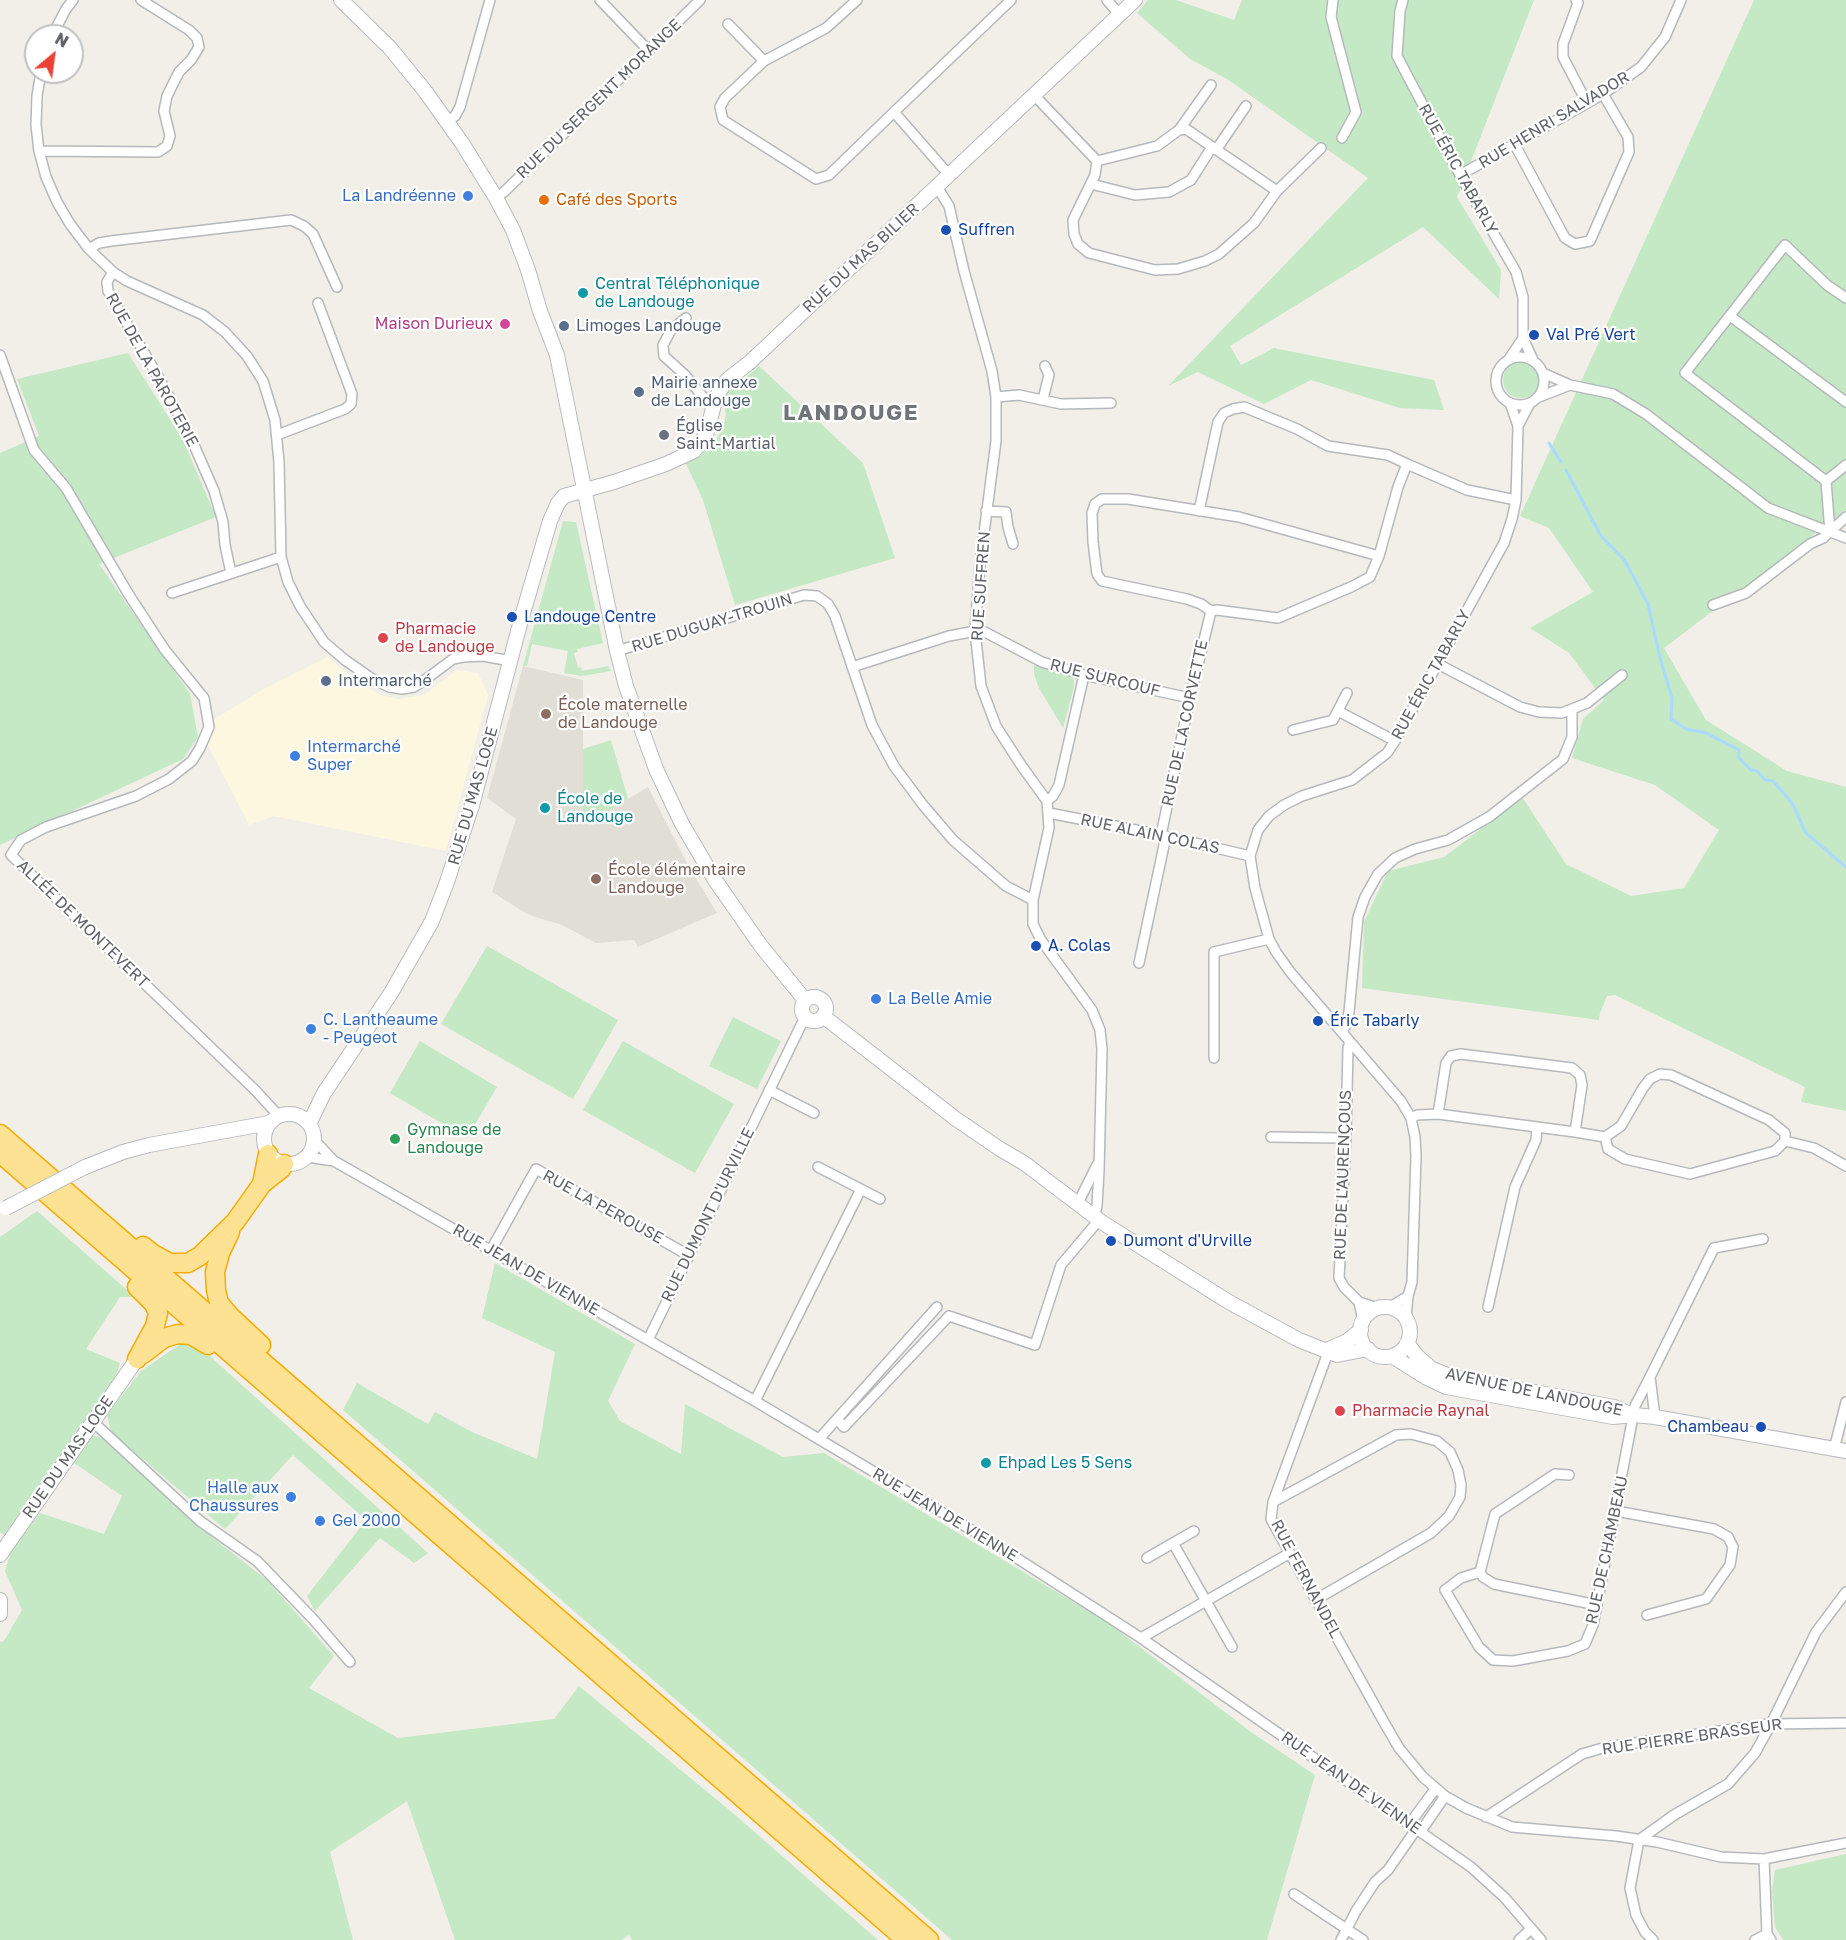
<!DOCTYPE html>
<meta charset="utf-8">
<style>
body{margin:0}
#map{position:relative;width:1846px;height:1940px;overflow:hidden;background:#f1efe8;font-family:"Golos Text",sans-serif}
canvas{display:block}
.north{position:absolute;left:24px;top:24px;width:60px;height:60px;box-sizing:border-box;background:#fff;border:2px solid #bfc1c3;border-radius:50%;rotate:29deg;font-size:16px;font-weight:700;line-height:24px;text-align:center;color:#5f6368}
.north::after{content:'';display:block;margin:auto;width:21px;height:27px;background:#ea4335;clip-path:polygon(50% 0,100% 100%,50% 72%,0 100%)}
</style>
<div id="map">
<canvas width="1846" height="1940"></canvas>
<div class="north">N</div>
</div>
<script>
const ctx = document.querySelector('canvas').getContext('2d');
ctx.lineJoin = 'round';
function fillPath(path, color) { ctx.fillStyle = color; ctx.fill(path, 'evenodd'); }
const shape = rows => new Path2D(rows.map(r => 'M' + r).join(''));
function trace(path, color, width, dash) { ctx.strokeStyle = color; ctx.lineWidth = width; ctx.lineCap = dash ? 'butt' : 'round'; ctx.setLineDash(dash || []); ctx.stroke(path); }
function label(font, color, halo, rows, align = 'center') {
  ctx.font = font + ' "Golos Text",sans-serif'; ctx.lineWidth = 4.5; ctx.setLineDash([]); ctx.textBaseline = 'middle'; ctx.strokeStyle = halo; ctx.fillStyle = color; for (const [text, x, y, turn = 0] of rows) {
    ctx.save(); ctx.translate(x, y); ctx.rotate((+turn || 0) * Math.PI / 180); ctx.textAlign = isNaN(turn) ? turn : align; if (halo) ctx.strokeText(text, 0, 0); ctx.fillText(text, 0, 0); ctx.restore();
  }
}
const commercial = shape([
 [328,657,360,684,381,695,398,699,424,695,457,670,478,673,488,695,446,851,274,816,249,825,207,743,211,721,262,690]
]);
const education = shape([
 [523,666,583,680,583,816,588,823,648,787,689,867,717,913,638,947,634,940,596,943,562,925,529,915,492,892,516,819,487,798]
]);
const green = shape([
 [1148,0,1176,0,1234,20,1242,0,1534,0,1457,197,1501,270,1499,299,1423,227,1230,346,1241,365,1274,348,1434,380,1444,410,1400,408,1311,380,1264,404,1198,372,1168,386,1368,178,1227,79,1190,59,1137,13],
 [1754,0,1846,0,1846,510,1664,648,1706,720,1787,771,1846,787,1846,1111,1801,1102,1805,1087,1615,995,1607,996,1600,1013,1599,1020,1362,988,1364,922,1388,871,1444,857,1522,797,1566,864,1631,896,1684,888,1719,830,1655,785,1572,758,1583,719,1604,700,1569,653,1530,628,1593,592,1549,528,1520,516],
 [128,353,183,440,216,517,99,564,190,694,198,737,183,759,0,845,0,453,39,436,17,379],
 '1503 380a18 18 0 1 1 36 0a18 18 0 1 1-36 0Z',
 [759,366,863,463,895,558,735,605,703,500,683,457,703,450,715,441,723,428,726,415,722,393,741,381],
 [563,521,576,522,603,643,577,649,578,652,574,653,578,668,581,667,582,671,608,666,611,671,582,676,564,673,568,651,532,644,527,666,523,666],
 [1034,665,1070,677,1074,680,1074,687,1063,728,1039,688,1034,674],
 [611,740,628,799,588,823,583,816,583,749],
 [487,946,618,1020,573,1099,441,1024],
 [733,1017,781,1041,757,1089,709,1066],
 [420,1041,497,1087,467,1138,390,1093],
 [623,1041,734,1104,695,1173,583,1110],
 [37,1211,135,1297,120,1297,86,1349,120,1363,116,1375,4,1535,0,1532,0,1237],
 [495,1263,635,1344,608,1401,620,1421,681,1454,685,1404,783,1457,824,1453,1107,1622,1251,1732,1315,1775,1267,1940,952,1940,343,1410,357,1383,428,1424,435,1412,472,1432,537,1459,555,1352,482,1318],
 [182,1343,202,1349,428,1553,414,1563,380,1538,315,1611,307,1596,366,1520,293,1455,225,1529,111,1432,107,1415,141,1371],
 [92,1435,102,1438,203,1530,267,1580,334,1656,309,1688,398,1738,554,1719,579,1686,734,1814,878,1940,632,1940,629,1935,621,1940,455,1940,407,1801,330,1852,353,1940,0,1940,0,1642,4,1641,22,1610,5,1571,12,1548,40,1513,104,1534,122,1496,73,1462],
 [1846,1854,1846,1940,1783,1940,1775,1927,1772,1891,1775,1870]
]);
const stream = shape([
 [1549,443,1561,462],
 [1566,470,1601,536,1625,561,1648,604,1660,658,1672,698,1671,719,1686,729,1706,733,1739,750,1739,758,1751,770,1757,771,1765,780,1773,781,1792,803,1806,833,1846,867]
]);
const street = shape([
 [600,0,649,51],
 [1107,0,1120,15],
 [1333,0,1331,17,1356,112,1342,138],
 [1403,0,1400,11,1397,56,1460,175,1516,272,1523,297,1523,338,1533,360],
 [1576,0,1578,3,1563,44,1563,57,1587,103],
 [728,24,764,61,826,28,857,0],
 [52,36,66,9,73,0],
 [764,61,725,98,720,107,723,120,816,179,829,175,894,112,949,175],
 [41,72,37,96,36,125,39,151,46,177,57,202,70,224,89,249,113,272,127,281,203,315,225,332,247,356,263,381,275,420,279,462,281,557,288,582,300,606,324,642,345,660,371,678,389,687,402,689,414,687,422,682,453,659,463,657,483,656,511,661],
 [1034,95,1097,161,1095,175,1073,220,1074,234,1078,244,1089,253,1155,270,1178,269,1205,261,1219,254,1254,223,1277,191,1321,148],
 [894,112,1011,0],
 [446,122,455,116,460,107,490,0],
 [1179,130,1211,85],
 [1515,145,1565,238,1575,244,1590,241,1629,152,1628,137,1603,94],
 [1216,150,1246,106],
 [39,151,158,152,167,146,170,136,164,111,167,96,179,72,191,60,199,47,197,38,189,30,141,0],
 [1097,161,1157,146,1179,130,1186,129,1277,191],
 [1460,175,1603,94,1641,67,1665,37,1681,0],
 [1091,184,1135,195,1169,192,1191,180,1212,147],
 [937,187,949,206,964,271,992,371,996,397,996,441,980,564,975,631,981,686,996,726,1021,765,1047,801,1049,828,1033,900,1033,924,1041,940,1092,1010,1100,1030,1102,1049,1099,1170,1097,1206,1094,1217],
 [496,198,505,191,700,0],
 [89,249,99,243,111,241,291,220,304,226,313,234,337,287],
 [113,272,107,282,108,291,159,378,191,438,214,491,223,522,225,545,231,573],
 [1730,316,1846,402],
 [686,318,671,330,663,345,664,356,685,375,703,397,715,401],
 [0,355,34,450,66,488,129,595,165,650,204,698,209,727,200,748,192,761,169,779,136,796,46,827,21,840,11,855,255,1090,279,1116],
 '1496 381a24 24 0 1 1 48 0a24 24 0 1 1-48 0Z',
 [1509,359,1523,338],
 [1543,373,1570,385,1613,394,1646,414,1768,508,1846,538],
 [996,397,1019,395,1061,404,1111,403],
 [1539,397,1570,385],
 [1043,399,1049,375,1045,366],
 [1518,426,1530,403],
 [277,435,345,409,351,404,352,394,318,303],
 [1826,481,1685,373,1785,245,1827,285,1846,298],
 [986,511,1006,512,1008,527,1013,544],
 [1199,511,1218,422,1224,413,1233,409,1244,407,1297,429,1328,446,1388,455,1407,464],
 [1830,532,1826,481,1846,465],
 [172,593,281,557],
 [1713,605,1746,593,1810,544,1823,538,1846,517],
 [1211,611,1201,604,1187,599,1102,581,1097,574,1093,542,1092,513,1095,504,1102,499,1128,499,1239,517,1379,556],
 [1211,611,1217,610,1278,618,1351,587,1370,577,1379,556,1398,487,1407,464,1467,490,1516,500],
 [617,651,804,595,817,596,828,604,835,616,872,725,894,766,923,805,953,840,1006,886,1033,900],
 [1438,664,1520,707,1539,712,1562,713,1587,703,1622,675],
 [852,667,949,636,981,630,1042,662,1084,675,1190,698],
 [1338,711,1395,741],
 [1293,730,1333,720,1347,693],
 [1047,801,1053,796,1059,785,1084,675],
 [1049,813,1161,835,1250,856],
 [1161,835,1190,698,1211,611],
 [1139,963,1166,836],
 [1342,1032,1346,1025,1349,1012,1358,917,1365,897,1378,874,1395,858,1415,849,1448,840,1489,817,1563,759,1572,737,1572,709],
 [1350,1042,1348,1048,1346,1136,1339,1278,1344,1287,1359,1302,1378,1308],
 [1214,1058,1214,952,1269,939],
 [769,1090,814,1113],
 [1438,1114,1446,1063,1451,1056,1461,1054,1572,1068,1580,1075,1582,1085,1575,1132,1537,1127],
 [1411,1118,1417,1115,1438,1114,1537,1127,1536,1140,1515,1187,1488,1307],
 [1575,1132,1605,1137,1621,1126,1643,1088,1650,1079,1660,1074,1671,1075,1769,1120,1785,1133,1785,1141],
 [1271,1137,1339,1138,1346,1136],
 [1605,1137,1608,1149,1625,1159,1690,1174,1775,1151,1785,1141],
 [1785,1141,1814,1148,1846,1166],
 [314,1142,318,1144,334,1161,755,1401,995,1544,1141,1638,1471,1867,1505,1898,1541,1940],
 [307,1157,334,1161],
 [818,1167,880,1199],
 [1076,1203,1081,1197,1097,1165],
 [491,1250,536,1169,688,1255],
 [1359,1302,1363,1321],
 [1390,1307,1408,1296],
 [1406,1317,1408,1296,1412,1282,1416,1156,1415,1137,1411,1118,1401,1101,1291,973,1276,952,1269,939,1255,888,1250,856,1258,830,1269,816,1284,805,1302,796,1352,780,1387,753,1395,741,1504,543,1512,519,1516,500,1518,426,1510,403],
 [648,1340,805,1017],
 [1327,1350,1326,1358,1273,1502,1271,1519,1385,1724,1399,1748,1423,1777,1445,1796,1466,1808,1512,1827,1616,1836,1657,1842,1721,1857,1764,1859,1846,1843],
 [1650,1377,1714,1248,1763,1239],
 [755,1401,861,1189],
 [837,1419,844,1427,949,1316,1035,1345,1061,1265,1099,1220],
 [92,1421,200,1521,257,1561,313,1619,350,1662],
 [819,1439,937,1307],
 [1834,1449,1846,1402],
 [1569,1475,1555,1474,1495,1514,1480,1572,1483,1577,1494,1584,1597,1605],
 [1273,1502,1396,1435,1411,1434,1437,1441,1450,1452,1458,1470,1461,1485,1460,1497,1449,1516,1431,1533,1315,1600],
 [1616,1511,1714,1529,1728,1537,1733,1547,1730,1565,1706,1599,1647,1615],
 [1173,1543,1232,1647],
 [1147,1558,1194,1531],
 [1480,1572,1461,1578,1445,1590,1479,1647,1493,1660,1513,1661,1568,1651,1585,1644,1593,1625,1635,1406,1650,1377,1655,1417],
 [1141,1638,1290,1553],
 [1486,1817,1582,1754,1606,1747,1769,1724,1846,1723],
 [1410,1823,1436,1788],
 [1421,1831,1445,1796],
 [1764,1859,1767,1934,1771,1940],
 [1294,1894,1363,1940],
 [1341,1940,1356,1911,1375,1882,1388,1870,1417,1828],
 [1519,1940,1531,1929],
 [1653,1940,1645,1932,1636,1915,1630,1888,1639,1840,1674,1815,1728,1784,1755,1753,1771,1724,1816,1632,1846,1592],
 [1755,1940,1767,1934]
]);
const secondary = shape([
 [341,0,390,48,425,91,462,143,496,198,513,230,528,270,540,311,557,355,617,651,626,686,656,769,682,824,715,880,761,946,805,1000],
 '802 1009a12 12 0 1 1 24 0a12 12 0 1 1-24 0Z',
 [823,1016,956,1119,1000,1149,1024,1163,1103,1223,1229,1302,1299,1340,1337,1355,1368,1349],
 '264 1139a25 25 0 1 1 50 0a25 25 0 1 1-50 0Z',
 [309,1124,324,1093,391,993,432,921,447,882,473,802,521,620,550,521,558,503,564,496,614,482,666,464,694,451,706,435,715,401,720,390,727,380,750,362,1135,0],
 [85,1167,123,1152,149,1145,269,1123],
 '1360 1332a25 25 0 1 1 50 0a25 25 0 1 1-50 0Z',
 [1407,1343,1417,1356,1432,1369,1450,1376,1614,1407,1632,1415],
 [1327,1350,1347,1341,1361,1330],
 [1392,1356,1427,1378,1446,1387,1613,1417,1634,1415,1655,1417,1846,1451],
 [0,1555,137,1359],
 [0,1600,0,1614]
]);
const highway = shape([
 [0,1134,929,1940],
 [0,1153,906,1940],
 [262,1184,268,1154],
 [230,1232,220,1253,215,1272,216,1290,219,1303,231,1317,261,1345],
 [143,1246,153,1254,170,1263,188,1263,200,1256,235,1222,262,1184,281,1169,284,1164],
 [143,1354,164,1338,178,1334,191,1335,208,1345],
 [137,1359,155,1326,158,1313,154,1304,137,1287]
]);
const secondaryBridge = shape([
 [6,1208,85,1167]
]);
const markers = [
 [468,196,6,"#3f7fe0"],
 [544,200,6,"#e8710a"],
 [946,230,6,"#1a4fb4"],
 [583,293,6,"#0f9aa8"],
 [505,324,6,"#d1479c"],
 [564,326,6,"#5c6f8a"],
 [1534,335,6,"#1a4fb4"],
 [639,392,6,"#5c6f8a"],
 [664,435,6,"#6b7280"],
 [512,617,6,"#1a4fb4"],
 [383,638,6,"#e0444e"],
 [326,681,6,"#5c6f8a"],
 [546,714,6,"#8d6e63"],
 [295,756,6,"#3f7fe0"],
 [545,808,6,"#0f9aa8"],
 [596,879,6,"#8d6e63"],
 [1036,946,6,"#1a4fb4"],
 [876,999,6,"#3f7fe0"],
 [1318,1021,6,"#1a4fb4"],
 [311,1029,6,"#3f7fe0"],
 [395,1139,6,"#2e9e5b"],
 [1111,1241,6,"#1a4fb4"],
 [1340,1411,6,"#e0444e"],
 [1761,1427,6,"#1a4fb4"],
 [986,1463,6,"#0f9aa8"],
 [291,1497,6,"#3f7fe0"],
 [320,1521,6,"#3f7fe0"]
];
const streetNames = [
 ["RUE DU SERGENT MORANGE",599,99,-44],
 ["RUE HENRI SALVADOR",1554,120,-31],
 ["RUE ÉRIC TABARLY",1458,169,61],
 ["RUE DU MAS BILIER",861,258,-43],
 ["RUE DE LA PAROTERIE",152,370,61],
 ["RUE SUFFREN",981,586,-86],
 ["RUE DUGUAY-TROUIN",712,623,-17],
 ["RUE ÉRIC TABARLY",1431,675,-61],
 ["RUE SURCOUF",1105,678,14],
 ["RUE DE LA CORVETTE",1185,723,-78],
 ["RUE DU MAS LOGE",473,796,-74],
 ["RUE ALAIN COLAS",1150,834,12],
 ["ALLÉE DE MONTEVERT",83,924,44],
 ["RUE DE L'AURENÇOUS",1343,1175,-88],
 ["RUE LA PEROUSE",603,1207,29],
 ["RUE DUMONT D'URVILLE",708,1215,-64],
 ["RUE JEAN DE VIENNE",526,1270,30],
 ["AVENUE DE LANDOUGE",1534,1392,12],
 ["RUE DU MAS-LOGE",68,1457,-55],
 ["RUE JEAN DE VIENNE",945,1515,31],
 ["RUE DE CHAMBEAU",1607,1550,-78],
 ["RUE FERNANDEL",1306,1579,62],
 ["RUE PIERRE BRASSEUR",1692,1737,-8],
 ["RUE JEAN DE VIENNE",1351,1783,35]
];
const shopNames = [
 ["La Landréenne",456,196,"right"],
 ["Intermarché",307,747],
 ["Super",307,765],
 ["La Belle Amie",888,999],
 ["C. Lantheaume",323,1020],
 ["- Peugeot",323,1038],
 ["Halle aux",279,1488,"right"],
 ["Chaussures",279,1506,"right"],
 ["Gel 2000",332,1521]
];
const foodNames = [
 ["Café des Sports",556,200]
];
const transitNames = [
 ["Suffren",958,230],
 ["Val Pré Vert",1546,335],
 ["Landouge Centre",524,617],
 ["A. Colas",1048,946],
 ["Éric Tabarly",1330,1021],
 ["Dumont d'Urville",1123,1241],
 ["Chambeau",1749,1427,"right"]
];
const cultureNames = [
 ["Central Téléphonique",595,284],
 ["de Landouge",595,302],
 ["École de",557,799],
 ["Landouge",557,817],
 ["Ehpad Les 5 Sens",998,1463]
];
const hotelNames = [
 ["Maison Durieux",493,324]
];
const serviceNames = [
 ["Limoges Landouge",576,326],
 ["Mairie annexe",651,383],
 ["de Landouge",651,401],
 ["Intermarché",338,681]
];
const worshipNames = [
 ["Église",676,426],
 ["Saint-Martial",676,444]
];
const healthNames = [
 ["Pharmacie",395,629],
 ["de Landouge",395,647],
 ["Pharmacie Raynal",1352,1411]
];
const educationNames = [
 ["École maternelle",558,705],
 ["de Landouge",558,723],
 ["École élémentaire",608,870],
 ["Landouge",608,888]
];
const leisureNames = [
 ["Gymnase de",407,1130],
 ["Landouge",407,1148]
];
const districtNames = [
 ["LANDOUGE",851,413]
];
fillPath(commercial, '#fef7e0');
fillPath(education, '#e1ded6');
fillPath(green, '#c5e8c5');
trace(stream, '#aadaff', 3);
trace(street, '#b5b8bc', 12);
trace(secondary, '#b6babf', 16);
trace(highway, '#f9ab00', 21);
trace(street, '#fff', 9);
trace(secondary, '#fff', 14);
trace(highway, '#fde293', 18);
trace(secondaryBridge, '#b6babf', 16, []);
trace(secondaryBridge, '#fff', 14);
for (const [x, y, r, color] of markers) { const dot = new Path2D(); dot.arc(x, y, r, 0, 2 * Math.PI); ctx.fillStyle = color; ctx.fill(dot); trace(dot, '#fff', 2); }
label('16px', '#5f6368', '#fff', streetNames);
label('16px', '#366cbe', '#fff', shopNames, 'left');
label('16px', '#c56008', '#fff', foodNames, 'left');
label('16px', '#164399', '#fff', transitNames, 'left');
label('16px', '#0d838f', '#fff', cultureNames, 'left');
label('16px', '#b23c85', '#fff', hotelNames, 'right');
label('16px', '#4e5e75', '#fff', serviceNames, 'left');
label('16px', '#5b616d', '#fff', worshipNames, 'left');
label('16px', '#be3a42', '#fff', healthNames, 'left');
label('16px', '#785e54', '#fff', educationNames, 'left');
label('16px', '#27864d', '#fff', leisureNames, 'left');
ctx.letterSpacing = '1.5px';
label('bold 22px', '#70757a', '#fff', districtNames);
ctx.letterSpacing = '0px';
</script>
